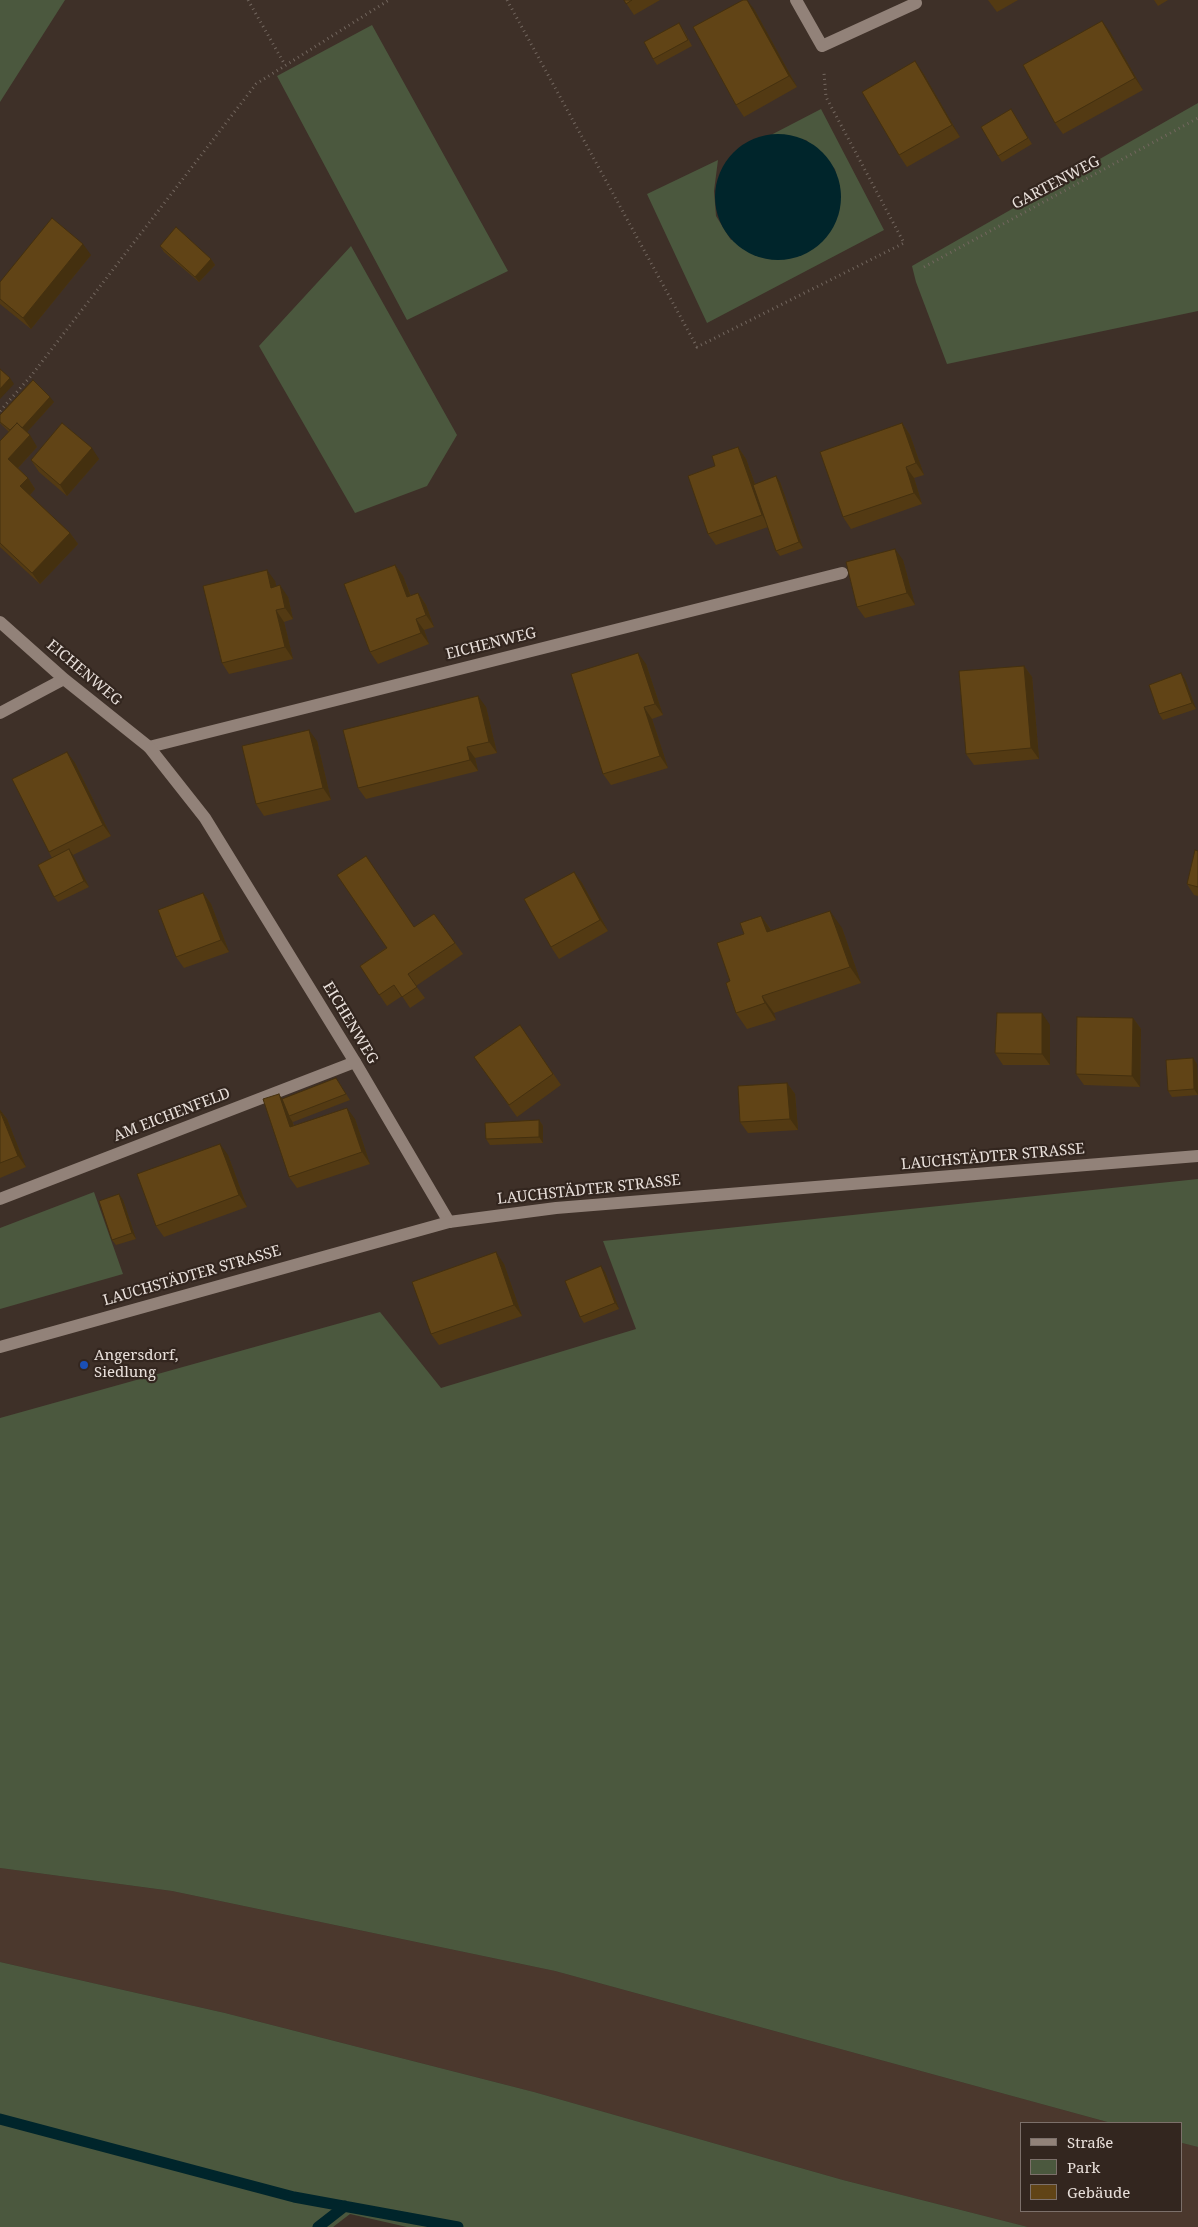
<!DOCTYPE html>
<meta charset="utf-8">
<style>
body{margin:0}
#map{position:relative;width:1198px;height:2227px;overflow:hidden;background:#3e3028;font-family:"Noto Serif",serif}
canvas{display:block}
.legend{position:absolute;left:1020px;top:2122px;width:162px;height:90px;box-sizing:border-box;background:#33261f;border:1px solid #7c706a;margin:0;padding:6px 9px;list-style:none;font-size:15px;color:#e9e0db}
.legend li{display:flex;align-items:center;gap:10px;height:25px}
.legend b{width:25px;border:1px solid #7c706a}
</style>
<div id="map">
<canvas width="1198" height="2227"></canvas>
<ul class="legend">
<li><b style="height:6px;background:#928279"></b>Straße</li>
<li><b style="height:14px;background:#4b583e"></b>Park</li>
<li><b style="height:14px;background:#614416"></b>Gebäude</li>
</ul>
</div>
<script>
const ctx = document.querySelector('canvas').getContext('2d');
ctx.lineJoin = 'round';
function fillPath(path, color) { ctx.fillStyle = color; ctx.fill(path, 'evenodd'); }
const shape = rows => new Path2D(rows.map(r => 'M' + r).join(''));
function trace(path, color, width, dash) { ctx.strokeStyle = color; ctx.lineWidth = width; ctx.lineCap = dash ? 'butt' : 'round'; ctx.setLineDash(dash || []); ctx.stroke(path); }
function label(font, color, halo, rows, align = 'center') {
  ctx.font = font + ' "Noto Serif",serif'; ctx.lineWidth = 4.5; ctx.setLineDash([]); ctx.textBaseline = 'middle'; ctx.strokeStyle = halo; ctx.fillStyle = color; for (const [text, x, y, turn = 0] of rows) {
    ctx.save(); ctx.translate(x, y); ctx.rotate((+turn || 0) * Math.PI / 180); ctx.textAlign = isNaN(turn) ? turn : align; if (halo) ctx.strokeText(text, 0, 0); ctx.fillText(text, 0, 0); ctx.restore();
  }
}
const built = shape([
 [0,1868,172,1891,555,1971,1111,2123,1022,2123,1022,2211,1182,2211,1182,2143,1198,2147,1198,2227,1028,2227,843,2180,534,2092,225,2013,0,1962]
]);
const green = shape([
 [0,0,65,0,0,102],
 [372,25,508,271,407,320,277,76],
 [1198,103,1198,311,947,364,916,282,912,266],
 [821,109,884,230,707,323,647,194,718,160,714,191,716,216,731,240,841,197,835,169,806,140,769,136],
 [351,246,457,435,427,486,355,513,259,346],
 [1198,1179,1198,2147,1182,2143,1182,2123,1111,2123,555,1971,172,1891,0,1868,0,1418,380,1312,441,1388,636,1329,603,1241],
 [94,1192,123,1274,0,1309,0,1228],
 [0,1962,225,2013,534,2092,843,2180,1028,2227,407,2227,350,2214,333,2227,0,2227]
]);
const water = shape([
 '715 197a63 63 0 1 1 126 0a63 63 0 1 1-126 0Z'
]);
const stream = shape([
 [0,2119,294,2197,458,2227],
 [318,2227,345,2206]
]);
const path = shape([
 [248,0,285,65],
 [507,0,697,347,904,243,826,97,824,73],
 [924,267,1198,118],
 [0,411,31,376,256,84,389,0]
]);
const lane = shape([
 [149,747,842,573],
 [0,1199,355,1062]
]);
const street = shape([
 [796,0,822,46,916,3],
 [0,622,64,679,149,747,205,818,355,1062,449,1222],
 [0,713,64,679]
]);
const secondary = shape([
 [0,1347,449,1222,556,1208,1198,1156]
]);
const wall = shape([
 [624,0,660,0,634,15],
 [988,0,1018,0,997,12],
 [1154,0,1168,0,1158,6],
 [754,9,797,87,744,117,736,105],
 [683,29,692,46,657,65,653,59],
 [1110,32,1143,90,1063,134,1055,123],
 [923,73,960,137,907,167,899,155],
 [1011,109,1032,144,1002,162,998,156],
 [160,246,211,259,215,265,199,282,164,252],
 [91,255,31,329,0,304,0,282],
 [54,402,27,432,37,447,18,468,28,478,35,489,30,495,70,533,78,544,40,584,0,547,0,441,9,432,0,423,0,415],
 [902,423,910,435,924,475,914,478,922,504,851,529,843,517],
 [738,447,746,459,755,484,780,482,803,548,780,556,776,551,768,527,716,545,708,534,715,466],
 [99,459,67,496,39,472,31,460],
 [903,560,915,605,865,618,857,607],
 [395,565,403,576,411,596,418,593,426,605,434,627,424,630,429,644,378,664,370,652],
 [275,581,276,586,288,597,293,619,284,622,293,659,229,674,222,663],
 [646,664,663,715,652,719,668,768,611,785,603,774],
 [1024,666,1032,677,1039,759,974,765,966,754],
 [1181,673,1185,679,1196,709,1163,720,1159,714],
 [486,707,497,753,475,758,478,771,366,799,358,788],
 [317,741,331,800,264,816,256,804],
 [75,763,111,836,73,855,89,887,58,902,54,897,52,858,49,852],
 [1198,851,1198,896,1194,895,1187,884],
 [574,872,582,883,608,931,559,959,551,947],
 [203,893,211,904,229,952,184,968,176,957],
 [434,914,463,954,416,986,425,998,410,1008,402,996,387,1006,360,966],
 [761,916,772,931,842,928,861,983,774,1013,776,1020,747,1029,736,1013,730,981,744,934],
 [1133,1018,1141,1029,1140,1087,1084,1085,1076,1074],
 [520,1025,561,1085,517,1117,474,1057],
 [1050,1025,1050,1065,1003,1065,995,1053],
 [1193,1058,1197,1064,1198,1095,1172,1097,1168,1091],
 [336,1078,350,1100,293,1122,292,1121,294,1125,355,1119,370,1164,297,1188,289,1177,282,1099],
 [787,1083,795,1094,798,1130,748,1133,740,1122],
 [0,1110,7,1119,26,1167,0,1178],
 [539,1120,543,1126,543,1143,490,1145,486,1139],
 [228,1155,247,1207,164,1237,156,1226],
 [123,1200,136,1239,116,1245,112,1240],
 [504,1264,522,1316,439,1345,431,1334],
 [605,1272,619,1309,584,1323,580,1317]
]);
const shadedWall = shape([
 [747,0,754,9,797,87,789,76],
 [1102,21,1110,32,1143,90,1135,78],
 [915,61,923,73,960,137,952,125],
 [83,244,91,255,31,329,23,318],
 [211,259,215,265,199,282,195,277],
 [10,378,14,384,0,399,0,389],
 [50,397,54,402,19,441,15,435],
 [902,423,910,435,924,475,916,463],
 [30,435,37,447,16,470,8,459],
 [738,447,746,459,770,527,762,515],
 [92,448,99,459,67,496,60,485],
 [906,467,914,478,922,504,914,493],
 [776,476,780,482,803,548,799,542],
 [28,478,35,489,28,497,20,486],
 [70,533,78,544,40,584,32,573],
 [895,549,903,560,915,605,907,593],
 [395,565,403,576,415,608,407,597],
 [267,570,275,581,279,599,271,588],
 [280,585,288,597,293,619,285,608],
 [418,593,426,605,434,627,426,615],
 [276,610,284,622,293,659,285,647],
 [416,619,424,630,429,644,421,633],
 [638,653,646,664,663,715,655,704],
 [1024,666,1032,677,1039,759,1031,748],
 [1181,673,1185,679,1196,709,1192,703],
 [478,696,486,707,497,753,489,742],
 [644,707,652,719,668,768,660,756],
 [309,730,317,741,331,800,323,788],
 [467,747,475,758,478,771,470,760],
 [67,752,75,763,111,836,103,825],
 [69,849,73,855,89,887,84,881],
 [574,872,582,883,608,931,600,920],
 [203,893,211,904,229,952,221,940],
 [830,911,842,928,861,983,850,967],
 [761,916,773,933,767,932],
 [762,996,774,1013,776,1020,765,1003],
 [1042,1013,1050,1025,1050,1065,1042,1054],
 [1133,1018,1141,1029,1140,1087,1132,1076],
 [1193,1058,1197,1064,1198,1095,1194,1089],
 [787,1083,795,1094,798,1130,790,1119],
 [279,1094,286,1105,289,1116,292,1121,298,1138,290,1127],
 [347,1108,355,1119,370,1164,362,1152],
 [0,1110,7,1119,26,1167,18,1156],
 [539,1120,543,1126,543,1143,539,1137],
 [220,1144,228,1155,247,1207,239,1195],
 [119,1194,123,1200,136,1239,132,1233],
 [496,1252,504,1264,522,1316,514,1305],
 [601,1266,605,1272,619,1309,615,1303]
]);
const building = shape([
 [624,0,632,0,626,4,624,0],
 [743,0,747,0,789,76,736,105,693,27,743,0],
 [1102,21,1135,78,1055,123,1023,65,1102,21],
 [679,23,688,40,653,59,644,42,679,23],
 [915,61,952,125,899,155,862,92,915,61],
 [1011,109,1028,138,998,156,981,127,1011,109],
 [52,218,83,244,23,318,0,299,0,282,52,218],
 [176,227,211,259,195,277,160,246,176,227],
 [0,369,10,378,0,389,0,369],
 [33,380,50,397,22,428,17,423,10,430,0,422,0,415,33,380],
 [17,423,30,435,8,459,28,478,20,486,70,533,32,573,0,543,0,441,17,423],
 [62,423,92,448,60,485,31,460,62,423],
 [902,423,916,463,906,467,914,493,843,517,820,452,902,423],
 [738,447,762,515,708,534,688,476,715,466,712,456,738,447],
 [776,476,799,542,776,551,753,485,776,476],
 [895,549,907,593,857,607,846,562,895,549],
 [395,565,407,597,418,593,426,615,416,619,421,633,370,652,344,584,395,565],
 [267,570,271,588,280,585,285,608,276,610,285,647,222,663,203,586,267,570],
 [638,653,655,704,644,707,660,756,603,774,571,674,638,653],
 [1024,666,1031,748,966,754,959,671,1024,666],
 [1181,673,1192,703,1159,714,1149,685,1181,673],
 [478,696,489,742,467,747,470,760,358,788,343,730,478,696],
 [309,730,323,788,256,804,242,746,309,730],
 [67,752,103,825,49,852,12,779,67,752],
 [69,849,84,881,54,897,38,865,69,849],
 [1195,850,1198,851,1198,887,1187,884,1195,850],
 [366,856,414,927,434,914,455,943,408,974,417,987,402,997,394,985,379,995,360,966,387,948,337,875,366,856],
 [574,872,600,920,551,947,524,899,574,872],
 [203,893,221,940,176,957,158,910,203,893],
 [830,911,850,967,762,996,765,1003,736,1013,726,983,730,981,717,943,744,934,740,923,761,916,767,932,830,911],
 [997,1013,1042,1013,1042,1054,995,1053,997,1013],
 [1077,1017,1133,1018,1132,1076,1076,1074,1077,1017],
 [520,1025,553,1074,509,1105,474,1057,520,1025],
 [1193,1058,1194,1089,1168,1091,1166,1060,1193,1058],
 [336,1078,346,1094,289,1116,282,1099,336,1078],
 [787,1083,790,1119,740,1122,738,1086,787,1083],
 [279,1094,290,1127,347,1108,362,1152,289,1177,263,1099,279,1094],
 [0,1111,18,1156,0,1163,0,1111],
 [539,1120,539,1137,486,1139,485,1123,539,1120],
 [220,1144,239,1195,156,1226,137,1174,220,1144],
 [119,1194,132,1233,112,1240,99,1201,119,1194],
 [496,1252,514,1305,431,1334,412,1282,496,1252],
 [601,1266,615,1303,580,1317,565,1281,601,1266]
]);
const markers = [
 [84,1365,5,"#1a4fb4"]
];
const streetNames = [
 ["GARTENWEG",1056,183,-28],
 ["EICHENWEG",491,644,-14],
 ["EICHENWEG",84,673,40],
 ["EICHENWEG",350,1023,59],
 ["AM EICHENFELD",172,1115,-21],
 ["LAUCHSTÄDTER STRASSE",993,1157,-5],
 ["LAUCHSTÄDTER STRASSE",589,1190,-6],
 ["LAUCHSTÄDTER STRASSE",192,1276,-16]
];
const poiNames = [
 ["Angersdorf,",94,1356],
 ["Siedlung",94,1373]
];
fillPath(built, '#4b382d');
fillPath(green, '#4b583e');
fillPath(water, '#00252b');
trace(stream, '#00252b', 11);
trace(path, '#73675f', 3, [1, 4]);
trace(lane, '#928279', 12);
trace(street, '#928279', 12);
trace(secondary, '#928279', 12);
fillPath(wall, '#533a13');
fillPath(shadedWall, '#44300f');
fillPath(building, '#614416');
trace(building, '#44300f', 1);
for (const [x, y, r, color] of markers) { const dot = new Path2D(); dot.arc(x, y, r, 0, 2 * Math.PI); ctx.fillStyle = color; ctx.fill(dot); trace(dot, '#33261f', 2); }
label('15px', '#e9e0db', '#33261f', streetNames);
label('15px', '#e9e0db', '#33261f', poiNames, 'left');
</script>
